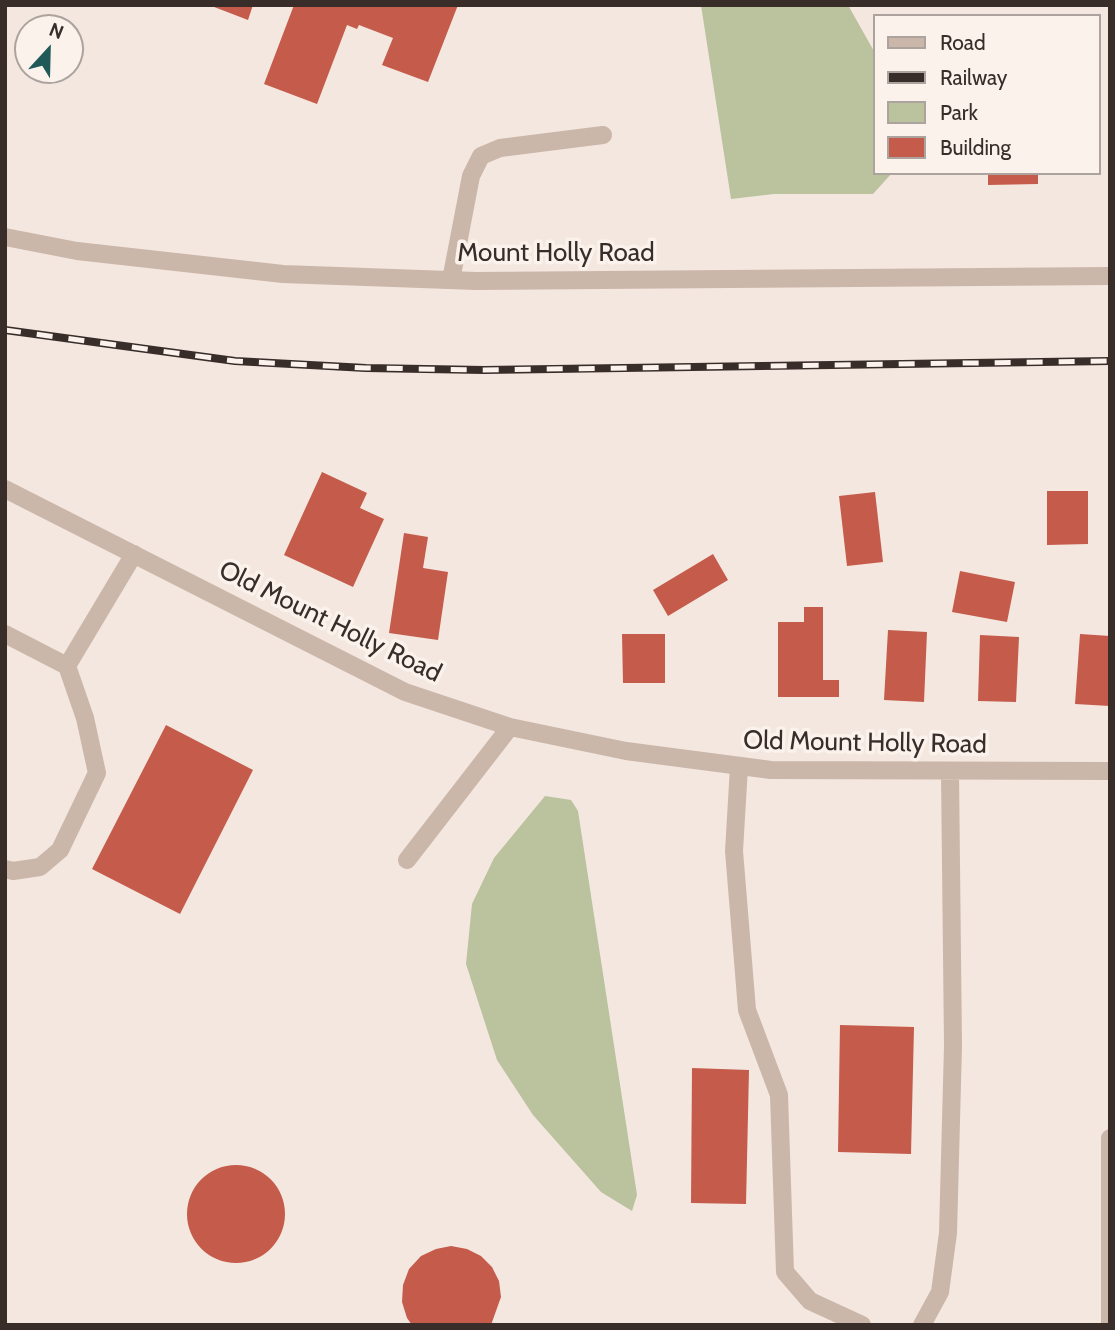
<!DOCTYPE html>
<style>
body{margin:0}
#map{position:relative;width:1115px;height:1330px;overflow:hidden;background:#f3e7df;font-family:Cabin,sans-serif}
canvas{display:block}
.frame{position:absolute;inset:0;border:7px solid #392d2a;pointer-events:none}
.legend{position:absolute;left:873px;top:14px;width:228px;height:161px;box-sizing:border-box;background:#faf2eb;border:2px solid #ada39e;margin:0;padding:9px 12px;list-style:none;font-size:21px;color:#392d2a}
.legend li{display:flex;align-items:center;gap:14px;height:35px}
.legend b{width:35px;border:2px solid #ada39e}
.north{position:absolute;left:14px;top:14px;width:70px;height:70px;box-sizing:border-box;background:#faf2eb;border:2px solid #ada39e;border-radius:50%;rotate:22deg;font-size:19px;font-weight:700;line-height:28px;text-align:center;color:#392d2a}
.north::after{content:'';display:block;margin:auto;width:24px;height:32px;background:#1f5a58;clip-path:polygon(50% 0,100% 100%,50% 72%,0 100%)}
</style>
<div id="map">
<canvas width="1115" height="1330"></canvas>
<div class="frame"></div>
<ul class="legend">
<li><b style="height:9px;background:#cbb6aa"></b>Road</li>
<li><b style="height:9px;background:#392d2a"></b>Railway</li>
<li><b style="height:19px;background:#bac29e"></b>Park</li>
<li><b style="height:19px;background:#c55b4a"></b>Building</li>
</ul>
<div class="north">N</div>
</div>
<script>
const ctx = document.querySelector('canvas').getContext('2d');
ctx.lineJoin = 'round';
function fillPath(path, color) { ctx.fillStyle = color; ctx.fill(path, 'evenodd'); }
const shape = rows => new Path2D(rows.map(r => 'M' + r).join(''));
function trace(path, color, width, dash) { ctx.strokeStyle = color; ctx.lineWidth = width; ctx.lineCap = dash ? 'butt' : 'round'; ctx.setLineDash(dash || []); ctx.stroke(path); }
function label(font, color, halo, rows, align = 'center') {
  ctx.font = font + ' Cabin,sans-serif'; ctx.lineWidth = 7; ctx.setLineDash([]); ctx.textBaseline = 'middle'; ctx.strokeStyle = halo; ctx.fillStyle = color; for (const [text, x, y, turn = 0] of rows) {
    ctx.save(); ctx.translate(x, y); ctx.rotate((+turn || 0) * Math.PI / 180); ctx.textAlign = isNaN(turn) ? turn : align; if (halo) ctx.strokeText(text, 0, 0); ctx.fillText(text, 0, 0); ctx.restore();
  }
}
const green = shape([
 [701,5,848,5,875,53,875,173,892,173,873,194,774,194,731,199],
 [545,796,571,800,578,811,637,1195,632,1211,601,1192,533,1115,497,1060,466,964,472,904,494,858]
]);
const building = shape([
 [209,5,253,5,248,20],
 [294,5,458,5,428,82,382,65,393,38,359,25,357,29,347,25,317,104,264,84],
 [988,173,1038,173,1038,184,988,185],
 [322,472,367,493,360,508,384,519,353,587,284,555],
 [1047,491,1088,491,1088,544,1047,545],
 [875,492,883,562,847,566,839,496],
 [404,533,428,537,423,568,448,572,438,640,389,633],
 [713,554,728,580,668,616,653,590],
 [960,571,1015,582,1007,622,952,612],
 [804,607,823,607,823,680,839,680,839,697,778,697,778,622,804,622],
 [888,630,927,632,924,702,884,700],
 [622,634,665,634,665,683,623,683],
 [1080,634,1110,636,1110,706,1075,704],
 [980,635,1019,637,1016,702,978,701],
 [166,725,253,770,180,914,92,869],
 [840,1025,914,1027,911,1154,838,1152],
 [692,1068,749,1070,746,1204,691,1203],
 '187 1214a49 49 0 1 1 98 0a49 49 0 1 1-98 0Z',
 [451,1246,467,1249,481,1256,492,1267,499,1281,501,1297,491,1325,412,1325,407,1318,402,1302,403,1285,409,1269,421,1256,436,1249]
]);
const minor = shape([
 [5,237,77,251,283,274,476,281,1110,276],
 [451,280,471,176,481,156,500,148,603,135],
 [5,489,405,692,510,727,626,751,771,770,1110,771],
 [5,634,67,666,85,718,97,773,60,850,40,867,13,871,5,869],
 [67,666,134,554],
 [739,767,734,851,747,1010,779,1095,785,1272,810,1301,862,1325],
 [407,860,510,727],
 [922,1325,940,1292,948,1233,953,1046,950,773],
 [1110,1325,1110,1138]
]);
const rail = shape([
 [5,330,235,361,366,368,484,370,1110,361]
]);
const streetNames = [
 ["Mount Holly Road",556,253],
 ["Old Mount Holly Road",330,622,26],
 ["Old Mount Holly Road",865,743,1]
];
fillPath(green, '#bac29e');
fillPath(building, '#c55b4a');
trace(minor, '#cbb6aa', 18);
trace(rail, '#392d2a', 8);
trace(rail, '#faf2eb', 5, [16]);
label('26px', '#392d2a', '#faf2eb', streetNames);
</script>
